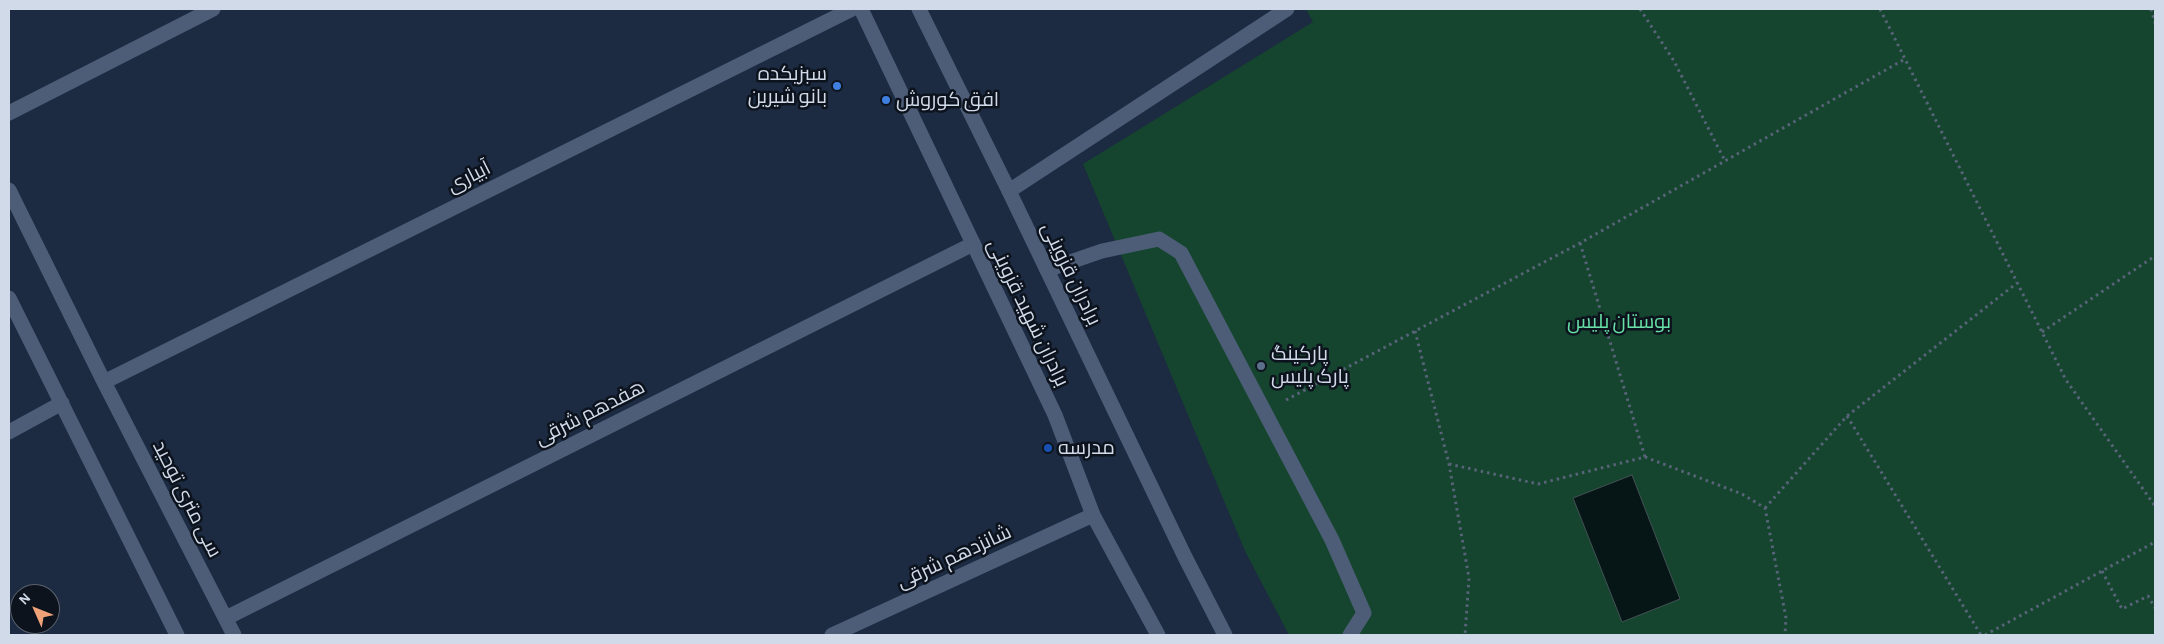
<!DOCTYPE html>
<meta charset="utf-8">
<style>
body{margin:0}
#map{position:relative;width:2164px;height:644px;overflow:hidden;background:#1c2b41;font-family:"Alegreya Sans",sans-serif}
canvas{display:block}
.frame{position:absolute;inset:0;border:10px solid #d0dae9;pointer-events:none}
.north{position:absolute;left:10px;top:584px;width:50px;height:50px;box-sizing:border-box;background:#0d131d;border:1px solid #5b636f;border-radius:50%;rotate:314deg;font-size:14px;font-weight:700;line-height:20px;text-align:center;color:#d0dae9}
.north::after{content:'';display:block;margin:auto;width:18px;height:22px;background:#f0a279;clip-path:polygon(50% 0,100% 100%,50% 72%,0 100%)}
</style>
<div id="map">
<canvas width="2164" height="644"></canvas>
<div class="frame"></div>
<div class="north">N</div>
</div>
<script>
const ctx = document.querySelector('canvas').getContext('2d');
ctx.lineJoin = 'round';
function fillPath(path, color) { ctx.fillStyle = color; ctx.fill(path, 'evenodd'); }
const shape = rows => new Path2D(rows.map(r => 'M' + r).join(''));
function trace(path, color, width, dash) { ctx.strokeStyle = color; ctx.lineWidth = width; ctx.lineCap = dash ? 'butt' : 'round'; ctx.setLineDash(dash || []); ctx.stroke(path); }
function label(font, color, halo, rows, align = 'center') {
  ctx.font = font + ' "Alegreya Sans",Cairo,sans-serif'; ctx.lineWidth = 5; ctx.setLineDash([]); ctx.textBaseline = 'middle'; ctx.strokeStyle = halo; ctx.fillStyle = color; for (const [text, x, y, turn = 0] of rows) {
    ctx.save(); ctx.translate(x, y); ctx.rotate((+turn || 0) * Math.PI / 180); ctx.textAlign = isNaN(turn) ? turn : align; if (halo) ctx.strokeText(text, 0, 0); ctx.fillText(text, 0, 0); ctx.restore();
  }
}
const green = shape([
 [1306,9,2155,9,2155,633,2152,635,1289,635,1245,551,1083,164,1313,22]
]);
const water = shape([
 [1632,475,1680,599,1622,622,1573,498,1632,475]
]);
const path = shape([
 [1640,9,1674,61,1725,161],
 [1880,9,2066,380,2155,506],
 [2151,9,2155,23],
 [1580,243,1645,457],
 [1415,331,1449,464,1469,578,1465,635],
 [2042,332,2155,256],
 [1286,400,1580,243,1905,59],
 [1847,416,1981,635],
 [1449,464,1538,484,1645,457,1742,494,1765,508,1786,618,1785,635],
 [1765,508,1847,416,2017,283],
 [2102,571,2122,609,2148,596,2155,608],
 [1985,635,2155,542]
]);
const service = shape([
 [1047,270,1102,251,1159,239,1181,253,1332,540,1364,613,1350,635]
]);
const minor = shape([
 [9,113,213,9],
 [9,190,104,382,234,635],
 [1009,191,1287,9],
 [9,298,177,635],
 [104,382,852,9],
 [9,432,62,403],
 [226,618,973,244],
 [832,635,1093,515]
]);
const secondary = shape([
 [861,9,1055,415,1093,515,1158,635],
 [919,9,1009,191,1185,557,1225,635]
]);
const markers = [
 [837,86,5,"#3f7fe0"],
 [886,100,5,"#3f7fe0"],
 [1261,366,5,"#5c6f8a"],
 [1048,448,5,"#1a4fb4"]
];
const poiNames = [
 ["سبزیکده",827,74,"right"],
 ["بانو شیرین",827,97,"right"],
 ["افق کوروش",896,100],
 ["پارکینگ",1271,354],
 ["پارک پلیس",1271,377],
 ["مدرسه",1058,448]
];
const streetNames = [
 ["آبیاری",469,177,-27],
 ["برادران قزوینی",1071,274,64],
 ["برادران شهید قزوینی",1028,313,64],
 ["هفدهم شرقی",590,413,-27],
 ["سی متری توحید",187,499,63],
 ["شانزدهم شرقی",954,557,-25]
];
const parkNames = [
 ["بوستان پلیس",1619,322]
];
fillPath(green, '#15452f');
fillPath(water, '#061616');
trace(water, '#435155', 1);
trace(path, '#576478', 3, [2.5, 4]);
trace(service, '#4d5d77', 15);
trace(minor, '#4d5d77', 15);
trace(secondary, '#4d5d77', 15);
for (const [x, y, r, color] of markers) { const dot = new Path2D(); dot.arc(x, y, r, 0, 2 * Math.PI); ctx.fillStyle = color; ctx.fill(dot); trace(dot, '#0d131d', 2); }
label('20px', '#d0dae9', '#0d131d', poiNames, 'left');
label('20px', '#d0dae9', '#0d131d', streetNames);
label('20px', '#66e0a6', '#0d131d', parkNames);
</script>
